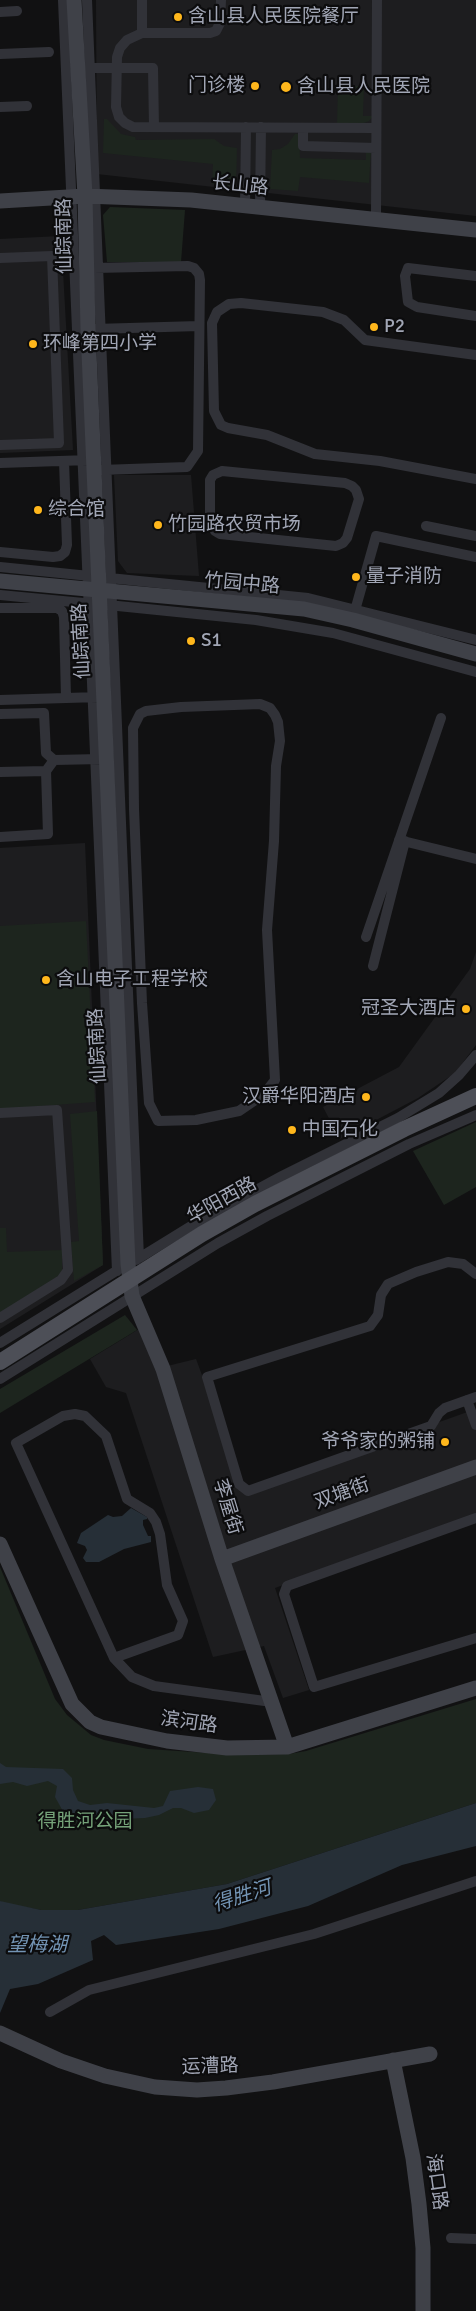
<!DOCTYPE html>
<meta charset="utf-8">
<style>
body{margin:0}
canvas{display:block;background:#111112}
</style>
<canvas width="476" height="2311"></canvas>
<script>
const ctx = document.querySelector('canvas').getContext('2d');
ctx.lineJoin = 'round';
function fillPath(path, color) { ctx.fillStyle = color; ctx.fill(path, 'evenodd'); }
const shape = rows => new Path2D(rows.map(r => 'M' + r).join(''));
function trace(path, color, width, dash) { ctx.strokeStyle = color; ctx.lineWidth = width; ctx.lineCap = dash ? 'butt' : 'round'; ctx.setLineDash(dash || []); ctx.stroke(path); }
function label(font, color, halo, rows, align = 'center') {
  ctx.font = font + ' Signika,"Noto Sans SC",sans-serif'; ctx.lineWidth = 4.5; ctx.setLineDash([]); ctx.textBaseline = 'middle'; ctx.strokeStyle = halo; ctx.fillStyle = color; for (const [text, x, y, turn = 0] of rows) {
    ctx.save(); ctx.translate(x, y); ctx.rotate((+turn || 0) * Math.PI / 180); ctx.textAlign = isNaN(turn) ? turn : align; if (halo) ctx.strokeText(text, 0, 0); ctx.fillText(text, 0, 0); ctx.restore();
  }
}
const built = shape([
 [96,0,476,0,476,216,97,174],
 [61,236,73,450,0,453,0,239],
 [114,475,191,475,199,576,127,573,118,561],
 [85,843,103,1265,0,1329,0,848],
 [476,952,476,1045,455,1073,418,1098,340,1139,323,1107,399,1067,470,969],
 [139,1329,155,1369,196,1359,242,1483,254,1488,476,1409,476,1514,275,1588,309,1690,283,1698,264,1646,213,1657,126,1393,106,1387,90,1359]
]);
const green = shape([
 [338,86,364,86,363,116,373,116,369,121,364,123,337,123],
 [104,119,107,119,121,134,135,137,136,140,214,139,224,146,237,148,236,187,212,184,213,164,103,153],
 [295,134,299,134,300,158,366,160,366,151,371,151,369,183,300,177,298,191,270,189,272,150,280,149,288,144],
 [110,207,185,210,181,262,107,262,103,215],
 [86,921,95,1102,0,1109,0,926],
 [97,1111,103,1265,74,1281,71,1242,79,1241,70,1114],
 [476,1122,476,1187,444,1205,413,1151],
 [0,1228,6,1228,7,1252,62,1250,62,1271,60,1275,0,1313],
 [125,1315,137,1330,0,1413,0,1389],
 [0,1567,55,1699,67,1715,91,1735,104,1740,148,1749,239,1755,289,1754,306,1751,476,1699,476,1803,227,1884,78,1910,41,1910,3,1903,0,1901]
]);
const water = shape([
 [131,1508,147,1517,147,1519,143,1520,143,1525,148,1536,151,1536,151,1542,124,1549,99,1562,86,1562,83,1558,87,1550,85,1546,77,1543,81,1533,108,1515,113,1517,122,1516],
 [0,1763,6,1767,63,1769,72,1778,73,1790,78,1801,90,1805,107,1803,154,1808,163,1806,170,1791,198,1787,213,1789,216,1800,209,1810,194,1813,181,1808,173,1808,159,1815,145,1818,71,1821,64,1813,55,1797,57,1786,48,1781,27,1786,13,1782,0,1784],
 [476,1803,476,1846,402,1865,308,1906,219,1929,116,1945,104,1935,91,1941,93,1960,38,1984,10,1989,0,2013,0,1901,41,1910,78,1910,227,1884]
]);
const street = shape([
 [63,0,117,1271],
 [87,0,139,1258],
 [142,0,142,33],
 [221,0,220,23,216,31,210,33,142,33,127,40,120,48,117,57,116,107,119,117,125,123,133,127,376,128],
 [0,12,17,11],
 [0,54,49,52],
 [84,68,153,68,154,127],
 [0,107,27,106],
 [303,128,303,146,376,148],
 [245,206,246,127],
 [260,208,261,127],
 [376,219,377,0],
 [0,258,52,256,59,443,0,445],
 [94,268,188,266,194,268,199,274,200,280,198,451,187,467,101,470],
 [476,276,408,268,405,276,408,302,417,307,476,316],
 [95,329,199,326],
 [476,355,365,340,344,320,323,312,241,303,229,304,217,312,212,323,214,411,221,425,228,428,267,435,315,454,380,461,476,479],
 [0,463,89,460],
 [222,471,345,483,352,486,356,490,359,499,347,538,343,543,336,546,220,534,215,531,210,522,210,480,213,475,222,471],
 [426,526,476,536],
 [0,552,53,557,60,556,65,552,67,545,64,461],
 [0,567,308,598,476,640],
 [0,595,94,604],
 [108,605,256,620,333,633,476,672],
 [0,608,57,608,62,611,64,617,66,698],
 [354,614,376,536,476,557],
 [0,700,99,697],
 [260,704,270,708,275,715,278,722,280,741,276,766,274,841,267,930,275,1080,264,1094,239,1111,196,1120,158,1121,149,1103,142,1003,134,809,133,728,140,714,146,711,181,707,260,704],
 [0,714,44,713,46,753,54,760],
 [0,772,46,771,54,760,101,759],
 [0,837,48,834,46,771],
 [399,840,476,859],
 [366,937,441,718],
 [373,966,405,841],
 [0,1113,57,1110,68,1270,61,1280,0,1318],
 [136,1260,196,1223,282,1176,398,1118,439,1093,459,1075,476,1055],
 [476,1274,463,1264,448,1262,416,1272,388,1284,381,1295,378,1315,370,1326,207,1377,239,1484,248,1491,431,1426,439,1413,445,1408,476,1397],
 [0,1343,121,1268],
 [0,1379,218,1243,267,1216,409,1144,476,1115],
 [467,1400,476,1425],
 [476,1518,287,1586,284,1594,314,1687,476,1638],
 [114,1658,178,1635,183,1621,167,1585,160,1534,156,1522,150,1513,127,1499,106,1436,85,1416,75,1414,63,1416,16,1443,114,1658,132,1677,154,1686,272,1702],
 [50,2012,89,1990,314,1934,476,1881],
 [451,2238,476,2239]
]);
const secondary = shape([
 [74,0,85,196,88,329,128,1264,132,1296,163,1369,222,1559,287,1747],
 [0,201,85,196,191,200,476,230],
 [0,581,304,609,353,620,476,654],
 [0,1544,72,1704,90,1722,101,1727,167,1741,227,1748,287,1747,476,1688],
 [222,1559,476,1467],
 [0,2033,61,2061,105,2076,155,2087,197,2090,226,2088,273,2082,430,2054],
 [393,2060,413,2158,419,2204,423,2248,423,2311]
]);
const primary = shape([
 [0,1362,202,1234,255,1204,404,1129,476,1096]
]);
const markers = [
 [178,17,5,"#ffb71c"],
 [255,86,5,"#ffb71c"],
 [286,87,6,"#ffb71c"],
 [374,327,5,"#ffb71c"],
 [33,344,5,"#ffb71c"],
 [38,510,5,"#ffb71c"],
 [158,525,5,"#ffb71c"],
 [356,577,5,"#ffb71c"],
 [191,641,5,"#ffb71c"],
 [46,980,5,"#ffb71c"],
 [466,1009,5,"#ffb71c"],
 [366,1097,5,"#ffb71c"],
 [292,1130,5,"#ffb71c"],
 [445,1442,5,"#ffb71c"]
];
const poiNames = [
 ["含山县人民医院餐厅",188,17],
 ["门诊楼",245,86,"right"],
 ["含山县人民医院",297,87],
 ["P2",384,327],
 ["环峰第四小学",43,344],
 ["综合馆",48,510],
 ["竹园路农贸市场",168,525],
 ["量子消防",366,577],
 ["S1",201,641],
 ["含山电子工程学校",56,980],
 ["冠圣大酒店",456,1009,"right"],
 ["汉爵华阳酒店",356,1097,"right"],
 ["中国石化",302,1130],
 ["爷爷家的粥铺",435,1442,"right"]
];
const streetNames = [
 ["长山路",240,186,6],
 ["仙踪南路",65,236,-91],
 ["竹园中路",242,584,5],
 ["仙踪南路",82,641,-93],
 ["仙踪南路",98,1046,-93],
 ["华阳西路",222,1201,-29],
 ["双塘街",342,1494,-20],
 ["李屋街",227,1507,73],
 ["滨河路",189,1723,8],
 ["运漕路",210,2067,-2],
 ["海口路",436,2182,82]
];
const parkNames = [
 ["得胜河公园",85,1822]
];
const waterNames = [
 ["得胜河",242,1897,-18],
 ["望梅湖",37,1946]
];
fillPath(built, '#1d1d1f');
fillPath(green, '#1d251e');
fillPath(water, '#262f37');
trace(street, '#313238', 10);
trace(secondary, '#3f4148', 15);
trace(primary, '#4d4f57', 16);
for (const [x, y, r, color] of markers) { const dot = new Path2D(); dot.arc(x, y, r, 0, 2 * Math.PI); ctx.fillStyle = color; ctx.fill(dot); trace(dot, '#0c0c0d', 2); }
label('19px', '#a1a6b5', '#0c0c0d', poiNames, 'left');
label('19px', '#a1a6b5', '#0c0c0d', streetNames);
label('19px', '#75a279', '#0c0c0d', parkNames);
label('italic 20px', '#7394b4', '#0c0c0d', waterNames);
</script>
